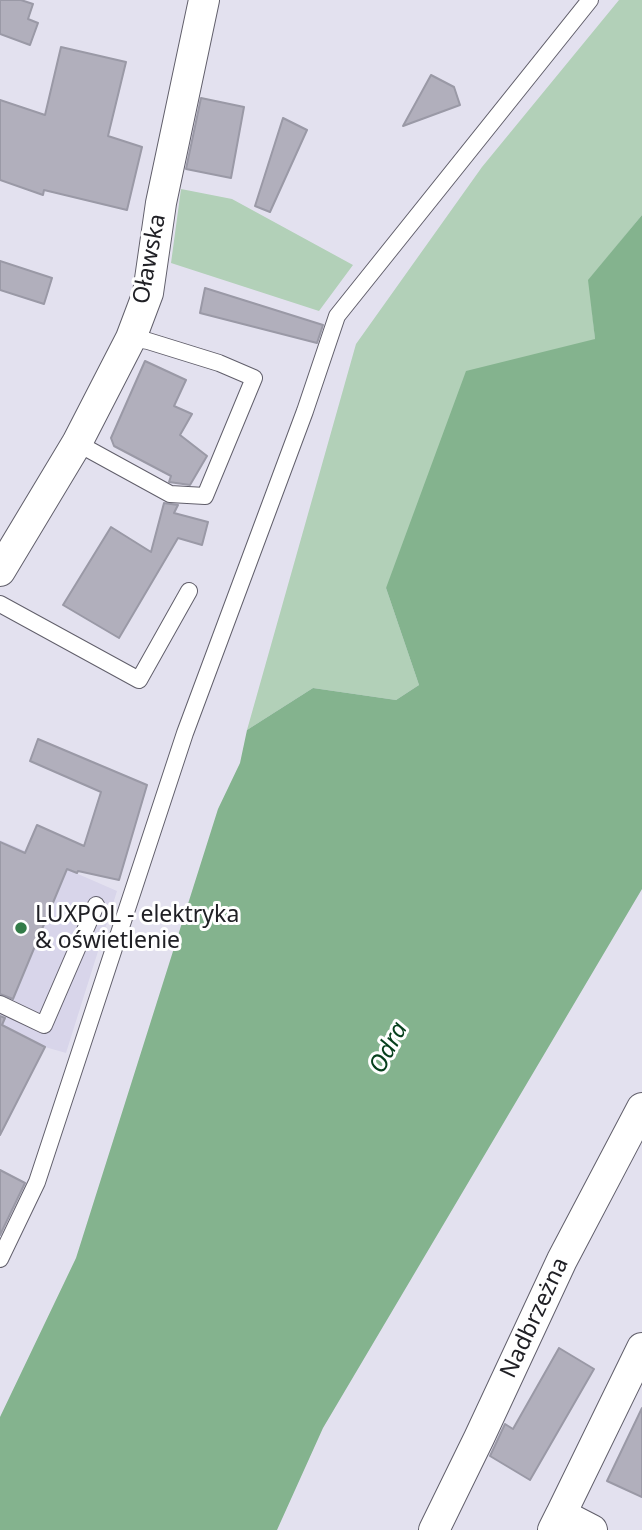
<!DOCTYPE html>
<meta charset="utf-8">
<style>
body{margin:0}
canvas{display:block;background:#e3e1ef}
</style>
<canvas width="642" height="1530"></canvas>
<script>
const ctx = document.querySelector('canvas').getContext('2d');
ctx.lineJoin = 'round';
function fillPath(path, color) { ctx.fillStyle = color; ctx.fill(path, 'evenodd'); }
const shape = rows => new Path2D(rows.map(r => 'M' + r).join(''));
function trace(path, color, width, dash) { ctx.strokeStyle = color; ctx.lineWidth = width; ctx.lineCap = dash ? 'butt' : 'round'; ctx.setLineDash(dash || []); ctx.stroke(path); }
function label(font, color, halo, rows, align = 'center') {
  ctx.font = font + ' "Noto Sans",sans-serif'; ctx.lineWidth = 6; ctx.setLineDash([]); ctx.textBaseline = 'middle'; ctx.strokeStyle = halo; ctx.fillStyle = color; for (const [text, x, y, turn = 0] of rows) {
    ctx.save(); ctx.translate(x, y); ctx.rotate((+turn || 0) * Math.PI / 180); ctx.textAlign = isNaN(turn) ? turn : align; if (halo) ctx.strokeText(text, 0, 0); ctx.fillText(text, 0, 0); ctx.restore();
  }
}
const built = shape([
 [0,840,117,891,66,1053,45,1047,0,1024]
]);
const green = shape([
 [619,0,642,0,642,215,589,280,595,339,386,588,419,685,396,700,313,688,247,730,356,344,482,167],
 [181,189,232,199,353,265,319,311,171,263]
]);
const water = shape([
 [642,215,642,889,323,1428,277,1530,0,1530,0,1417,76,1258,218,809,240,763,247,730,313,688,396,700,419,685,386,588,466,371,595,339,588,280]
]);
const building = shape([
 [0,0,21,0,33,4,28,19,38,23,30,45,0,34,0,0],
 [61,47,126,62,108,136,142,147,127,210,44,190,43,195,0,180,0,100,45,115,61,47],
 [431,75,454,87,460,105,403,126,431,75],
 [201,98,244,107,231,178,186,169,201,98],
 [283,118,307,130,270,212,255,206,283,118],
 [0,261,52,278,44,304,0,290,0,261],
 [205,288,323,325,317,343,200,313,205,288],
 [145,361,186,380,174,406,192,414,180,435,207,456,190,485,169,482,171,476,114,446,111,438,145,361],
 [164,503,178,505,174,513,208,522,202,545,178,538,119,638,63,605,111,527,151,552,164,503],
 [38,739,147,785,119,880,78,871,77,873,67,869,13,999,0,994,0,842,25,853,37,825,84,846,101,792,30,761,38,739],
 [0,1016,5,1018,2,1025,45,1047,0,1135,0,1016],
 [0,1170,25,1183,0,1235,0,1170],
 [559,1348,594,1369,530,1480,490,1456,505,1424,513,1429,559,1348],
 [642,1408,642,1497,607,1481,642,1408]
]);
const service = shape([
 [77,443,170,494,205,496,254,378,219,363,148,341,131,338],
 [0,604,139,680,189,591],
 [0,1004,44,1025,96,905],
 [0,1259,37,1182,185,733,305,411,337,316,590,0]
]);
const minor = shape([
 [0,571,77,443,131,338,148,293,161,203,204,0],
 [561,1514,642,1348],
 [434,1530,479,1438,562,1260,642,1108],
 [553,1530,561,1514,592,1530]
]);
const markers = [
 [21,928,7,"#337b48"]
];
const streetNames = [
 ["Oławska",150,259,-79],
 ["Nadbrzeżna",535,1318,-65]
];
const poiNames = [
 ["LUXPOL - elektryka",35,915],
 ["& oświetlenie",35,941]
];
const waterNames = [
 ["Odra",389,1048,-62]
];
fillPath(built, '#d8d5ea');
fillPath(green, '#b2d0b8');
fillPath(water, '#84b38e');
fillPath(building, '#b1afbc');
trace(building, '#9a99a6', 2);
trace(service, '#615f6b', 18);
trace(minor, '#615f6b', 32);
trace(service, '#fff', 16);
trace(minor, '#fff', 30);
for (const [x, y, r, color] of markers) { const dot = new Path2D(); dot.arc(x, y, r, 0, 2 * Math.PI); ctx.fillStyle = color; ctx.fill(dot); trace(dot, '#fff', 2.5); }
label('23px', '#202025', '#fff', streetNames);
label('23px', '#202025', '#fff', poiNames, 'left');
label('italic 24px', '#07401d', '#fff', waterNames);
</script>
